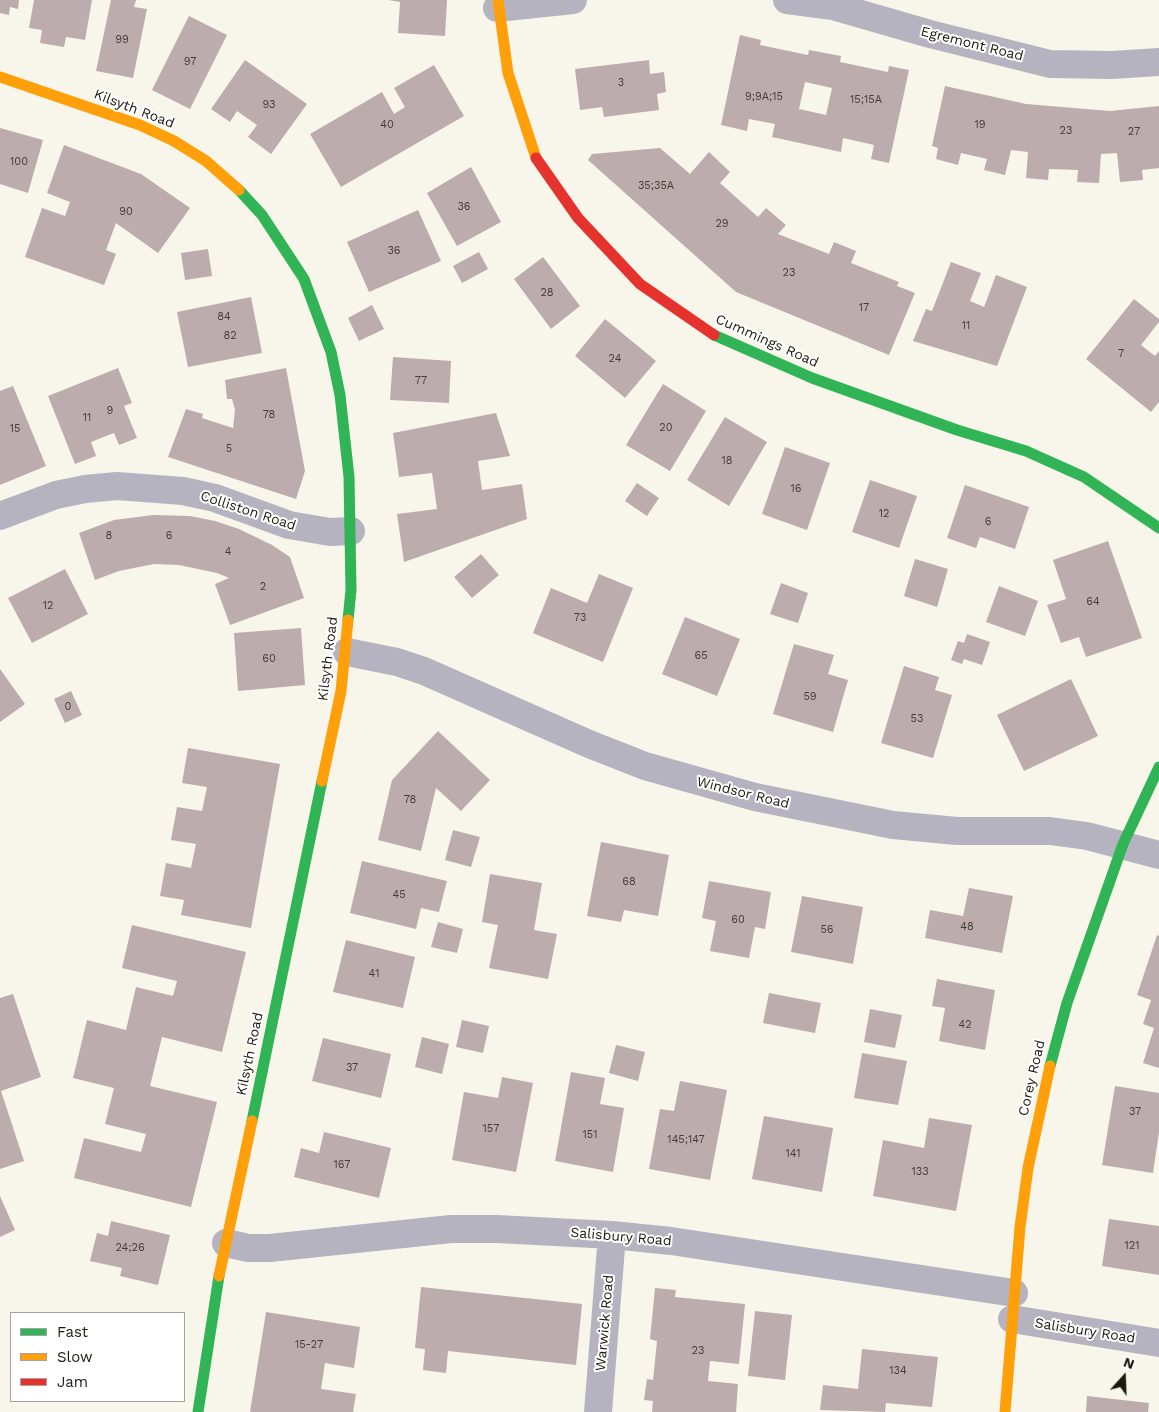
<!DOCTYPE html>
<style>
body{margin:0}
#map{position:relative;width:1159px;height:1412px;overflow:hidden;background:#f8f6ea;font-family:"Work Sans",sans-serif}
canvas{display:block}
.legend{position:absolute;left:10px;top:1312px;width:175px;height:90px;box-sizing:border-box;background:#fff;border:1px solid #a4a39e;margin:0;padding:6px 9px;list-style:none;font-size:15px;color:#1c190c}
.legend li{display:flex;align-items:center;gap:10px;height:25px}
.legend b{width:25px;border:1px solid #a4a39e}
.north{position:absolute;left:1099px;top:1352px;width:50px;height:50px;-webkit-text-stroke:4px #fff;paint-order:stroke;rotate:20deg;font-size:14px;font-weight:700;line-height:20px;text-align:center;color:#1c190c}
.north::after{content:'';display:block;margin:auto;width:18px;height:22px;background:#1c190c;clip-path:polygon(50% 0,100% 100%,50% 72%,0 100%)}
</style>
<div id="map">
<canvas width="1159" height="1412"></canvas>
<ul class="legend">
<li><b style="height:6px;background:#30b455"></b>Fast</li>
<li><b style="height:6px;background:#ff9f0a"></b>Slow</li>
<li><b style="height:6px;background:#e5322d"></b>Jam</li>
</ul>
<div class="north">N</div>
</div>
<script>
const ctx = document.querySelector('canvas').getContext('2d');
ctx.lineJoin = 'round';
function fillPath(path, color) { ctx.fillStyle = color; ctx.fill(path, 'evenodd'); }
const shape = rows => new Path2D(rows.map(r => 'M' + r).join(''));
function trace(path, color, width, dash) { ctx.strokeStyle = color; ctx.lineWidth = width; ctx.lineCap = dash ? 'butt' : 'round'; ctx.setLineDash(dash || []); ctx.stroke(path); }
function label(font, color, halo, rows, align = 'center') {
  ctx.font = font + ' "Work Sans",sans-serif'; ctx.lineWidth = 4; ctx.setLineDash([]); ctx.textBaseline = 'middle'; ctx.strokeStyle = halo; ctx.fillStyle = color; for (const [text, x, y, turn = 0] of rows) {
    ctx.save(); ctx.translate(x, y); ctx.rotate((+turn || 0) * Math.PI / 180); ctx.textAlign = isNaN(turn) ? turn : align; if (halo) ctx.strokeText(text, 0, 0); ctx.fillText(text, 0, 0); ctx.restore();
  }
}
const building = shape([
 [0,0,19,0,18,9,10,7,9,15,0,13],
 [34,0,92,0,85,40,66,37,64,47,40,43,42,30,29,28],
 [111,0,136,0,134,7,147,9,133,78,96,71],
 [388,0,447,0,445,36,398,33,400,2],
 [189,16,227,35,190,109,152,90],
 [740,35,761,40,760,45,808,55,809,50,841,56,840,62,888,72,889,66,909,70,889,163,871,159,874,145,843,138,841,152,772,137,775,124,749,119,747,131,721,125],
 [805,82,832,88,826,115,799,109],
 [245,60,307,104,271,154,248,137,257,125,237,111,230,122,211,109],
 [649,60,650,74,664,72,666,92,657,94,659,110,604,117,602,107,580,110,575,69],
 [434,65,464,116,341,187,310,134,382,92,394,114,405,107,394,88],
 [945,86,1026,104,1110,111,1159,106,1159,168,1142,170,1143,180,1120,182,1117,153,1101,154,1099,183,1077,182,1078,170,1049,169,1048,180,1026,178,1028,152,1011,150,1005,175,984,170,987,159,961,153,958,165,936,159,938,148,932,146],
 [0,128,43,140,28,193,0,184],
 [64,145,141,174,190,208,158,253,116,223,106,250,116,254,104,285,25,257,42,208,65,216,70,202,47,193],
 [660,148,690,174,709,152,730,172,720,183,758,217,766,208,786,225,778,234,829,254,834,242,856,251,851,263,899,282,897,286,915,293,889,355,736,292,588,160,592,154],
 [471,167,501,222,457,246,427,193],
 [418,210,441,261,369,292,347,242],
 [208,249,212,276,185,280,181,253],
 [479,252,488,269,462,283,453,266],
 [543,257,580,306,551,329,514,279],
 [951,262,981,273,970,301,984,307,996,275,1027,287,997,366,913,341,926,309,932,311],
 [251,297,262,353,188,367,177,312],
 [1134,299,1159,319,1159,322,1141,345,1155,356,1159,351,1159,402,1151,412,1086,359],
 [372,305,384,329,359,341,348,318],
 [605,319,656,361,625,398,575,356],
 [393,357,451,361,449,403,390,400],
 [118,368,132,403,124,406,137,438,119,445,114,433,91,442,96,456,75,464,48,396],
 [286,368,305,471,296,499,168,457,186,409,203,414,202,418,233,428,235,410,232,399,227,399,225,380],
 [663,384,706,411,670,471,626,445],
 [13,386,46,466,0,485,0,391],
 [496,413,510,456,478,461,482,490,522,484,527,519,404,562,397,514,437,509,432,473,399,477,393,433],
 [725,417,767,442,729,506,687,480],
 [785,447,830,463,807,530,762,514],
 [870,480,917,496,899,548,852,532],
 [637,483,659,498,647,516,625,501],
 [965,485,1029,507,1015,549,980,537,976,548,947,538],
 [153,515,190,516,215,521,239,529,272,545,290,557,304,598,230,625,215,584,229,578,217,573,179,565,154,564,119,571,95,580,79,533,114,520],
 [1108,541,1142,638,1086,657,1079,637,1061,643,1047,605,1066,599,1053,560],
 [481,554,499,575,472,598,454,577],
 [915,559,948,569,937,607,904,596],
 [65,569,88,614,32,643,8,598],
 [599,574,633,588,603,662,533,633,551,588,587,603],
 [781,583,808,593,798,623,770,614],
 [999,586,1038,601,1025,636,986,622],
 [685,617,740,639,717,696,662,674],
 [301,628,305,685,238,691,234,633],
 [967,634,990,642,982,665,964,659,962,664,951,660,958,641,964,643],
 [794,644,834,655,828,674,848,680,833,732,773,714],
 [904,666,939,677,935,690,952,695,933,758,881,743],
 [0,669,25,704,0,722],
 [1071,679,1098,736,1024,771,997,715],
 [71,691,82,715,65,723,54,699],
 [438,731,490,780,461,811,436,788,421,851,378,840,392,780],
 [188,748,280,764,251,928,181,915,184,900,160,896,166,863,191,868,196,844,171,840,177,807,202,811,207,787,182,783],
 [453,830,480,837,471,867,445,860],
 [601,842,669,855,658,916,624,910,621,922,587,916],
 [362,861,447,881,439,912,421,908,416,929,350,913],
 [490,874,542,883,534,930,557,934,548,979,489,968,498,925,482,922],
 [709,881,771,892,765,929,755,927,749,958,710,951,716,921,702,918],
 [969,888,1013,896,1002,953,925,938,930,910,963,916],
 [802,896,863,907,853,964,791,952],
 [438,922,463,929,457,953,431,947],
 [132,925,246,952,222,1052,162,1037,150,1086,217,1102,191,1207,74,1178,84,1138,141,1152,146,1134,105,1124,114,1088,73,1078,87,1020,126,1030,136,987,173,996,177,981,122,968],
 [1157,935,1159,936,1159,1068,1143,1063,1154,1028,1143,1024,1151,1000,1137,995],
 [346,940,415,957,403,1008,333,992],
 [937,979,995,990,985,1050,939,1041,945,1008,932,1006],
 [769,993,821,1003,815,1033,763,1023],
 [13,994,41,1077,1,1091,24,1161,0,1169,0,998],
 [870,1009,902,1015,895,1048,864,1042],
 [462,1020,489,1026,483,1053,456,1047],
 [422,1037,449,1044,442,1074,415,1067],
 [323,1038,391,1054,381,1098,312,1081],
 [616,1045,645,1052,638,1081,609,1073],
 [862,1053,907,1061,898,1105,854,1098],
 [571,1072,605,1078,600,1104,624,1108,613,1172,555,1161],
 [502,1077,533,1083,516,1172,452,1160,464,1092,498,1098],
 [680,1081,727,1090,710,1180,649,1169,660,1109,674,1111],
 [1115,1086,1159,1093,1159,1132,1153,1173,1102,1165],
 [764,1116,833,1128,822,1192,752,1179],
 [929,1118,972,1125,956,1211,873,1196,883,1140,924,1148],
 [324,1132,391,1148,379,1198,294,1177,301,1148,319,1153],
 [0,1196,15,1230,0,1237],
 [1109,1219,1159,1226,1159,1275,1102,1266],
 [111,1221,170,1235,158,1285,120,1276,122,1268,90,1261,97,1233,108,1236],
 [421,1287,582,1304,576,1365,448,1351,446,1373,423,1370,425,1349,415,1348],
 [655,1288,676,1290,675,1297,745,1304,739,1364,710,1361,708,1381,738,1384,736,1412,652,1412,653,1401,644,1400,647,1379,653,1380,657,1341,650,1339],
 [755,1311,792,1315,785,1380,748,1376],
 [266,1312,360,1327,354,1368,325,1363,321,1389,356,1394,353,1412,250,1412],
 [862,1349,938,1357,932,1407,886,1403,885,1412,820,1410,823,1385,858,1389],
 [1087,1396,1149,1403,1148,1412,1086,1412]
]);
const street = shape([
 [787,0,833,6,930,34,1050,64,1112,65,1159,62],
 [497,8,573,0],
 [0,516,56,495,85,489,117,486,183,491,215,498,289,525,330,532,351,531],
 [347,652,397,662,424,671,589,744,645,766,755,797,893,825,957,831,1050,831,1087,836,1159,855],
 [226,1243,248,1248,270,1248,451,1229,497,1229,612,1235,671,1241,1014,1293],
 [1012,1319,1159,1343],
 [598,1412,612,1235]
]);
const fast = shape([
 [239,190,262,215,304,279,331,352,340,395,349,477,351,590,348,620],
 [714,335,812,378,957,430,1026,451,1084,477,1159,528],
 [1050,1066,1067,1003,1123,844,1159,767],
 [252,1121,322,781],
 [198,1412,219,1276]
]);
const slow = shape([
 [498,0,508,73,536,158],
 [0,77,140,125,174,141,206,161,239,190],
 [322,781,341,691,348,620],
 [219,1276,252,1121],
 [1005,1412,1020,1227,1028,1168,1050,1066]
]);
const jam = shape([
 [536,158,578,218,640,284,714,335]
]);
const numberNames = [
 ["99",122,40],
 ["97",190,62],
 ["3",621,83],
 ["9;9A;15",764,97],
 ["15;15A",866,100],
 ["93",269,105],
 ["40",387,125],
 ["19",980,125],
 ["23",1066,131],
 ["27",1134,132],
 ["100",19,162],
 ["35;35A",656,186],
 ["36",464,207],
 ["90",126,212],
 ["29",722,224],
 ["36",394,251],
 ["23",789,273],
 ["28",547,293],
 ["17",864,308],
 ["84",224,317],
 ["11",966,326],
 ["82",230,336],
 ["7",1121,354],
 ["24",615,359],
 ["77",421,381],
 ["9",110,411],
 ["78",269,415],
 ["11",87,418],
 ["20",666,428],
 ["15",15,429],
 ["5",229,449],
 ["18",727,461],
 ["16",796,489],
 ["12",884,514],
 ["6",988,522],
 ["8",109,536],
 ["6",169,536],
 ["4",228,552],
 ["2",263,587],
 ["64",1093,602],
 ["12",48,606],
 ["73",580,618],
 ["65",701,656],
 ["60",269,659],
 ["59",810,697],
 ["0",68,707],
 ["53",917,719],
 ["78",410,800],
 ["68",629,882],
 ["45",399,895],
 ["60",738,920],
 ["48",967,927],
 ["56",827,930],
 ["41",374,974],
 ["42",965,1025],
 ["37",352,1068],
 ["37",1135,1112],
 ["157",491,1129],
 ["151",590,1135],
 ["145;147",686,1140],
 ["141",793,1154],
 ["167",342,1165],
 ["133",920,1172],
 ["121",1132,1246],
 ["24;26",130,1248],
 ["15-27",309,1345],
 ["23",698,1351],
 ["134",898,1371]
];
const streetNames = [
 ["Egremont Road",972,44,14],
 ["Kilsyth Road",134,109,21],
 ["Cummings Road",767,341,24],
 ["Colliston Road",248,511,18],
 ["Kilsyth Road",328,659,-83],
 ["Windsor Road",743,793,14],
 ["Kilsyth Road",250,1054,-78],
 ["Corey Road",1032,1078,-77],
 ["Salisbury Road",621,1237,5],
 ["Warwick Road",605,1323,-85],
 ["Salisbury Road",1085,1331,9]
];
fillPath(building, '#bcacae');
trace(street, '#b6b3c0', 28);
trace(fast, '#30b455', 11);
trace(slow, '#ff9f0a', 11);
trace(jam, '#e5322d', 11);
label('11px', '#443e34', null, numberNames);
label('14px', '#1c190c', '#fff', streetNames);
</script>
